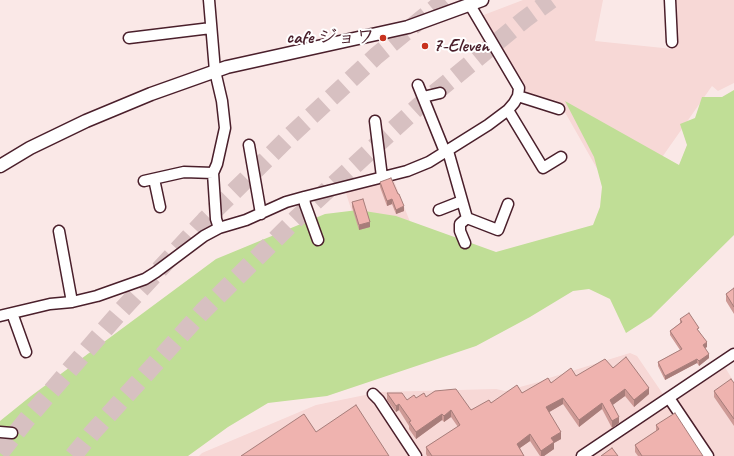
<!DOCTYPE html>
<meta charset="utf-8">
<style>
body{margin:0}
canvas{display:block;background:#fae8e7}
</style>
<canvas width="734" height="456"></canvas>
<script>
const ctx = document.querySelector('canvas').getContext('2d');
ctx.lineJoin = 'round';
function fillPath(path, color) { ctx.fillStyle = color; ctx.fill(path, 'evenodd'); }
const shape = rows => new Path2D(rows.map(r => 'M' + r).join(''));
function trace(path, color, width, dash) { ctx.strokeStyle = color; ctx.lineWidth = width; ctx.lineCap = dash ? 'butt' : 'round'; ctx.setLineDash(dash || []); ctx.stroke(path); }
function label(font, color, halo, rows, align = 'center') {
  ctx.font = font + ' Caveat,"Klee One",sans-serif'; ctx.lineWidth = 4; ctx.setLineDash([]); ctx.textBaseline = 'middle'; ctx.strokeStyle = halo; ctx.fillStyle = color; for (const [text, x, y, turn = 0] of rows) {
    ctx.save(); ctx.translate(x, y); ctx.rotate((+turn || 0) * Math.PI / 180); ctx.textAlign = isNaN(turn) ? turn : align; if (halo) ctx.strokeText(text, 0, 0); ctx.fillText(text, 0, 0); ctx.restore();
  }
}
const built = shape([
 [523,0,603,0,595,41,673,49,673,47,676,47,673,0,734,0,734,83,718,91,712,86,658,163,612,195,562,107,521,92,481,16],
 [393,178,412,227,358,231,345,190],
 [630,353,637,356,669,403,723,364,734,382,734,456,199,456,202,453,316,405,380,392,496,389,505,391,546,380,549,378]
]);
const green = shape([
 [734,90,734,235,651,317,626,333,610,299,589,289,573,291,530,317,476,346,327,396,268,403,228,427,188,456,0,456,0,421,31,396,216,259,325,214,358,210,396,216,496,252,593,225,600,207,602,187,594,157,565,101,679,165,687,145,680,124,695,118,702,97,722,97]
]);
const motorwayTunnel = shape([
 [0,453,27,419,119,313,205,220,291,135,376,56,445,0],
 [73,456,92,433,203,311,296,219,419,106,525,19,551,0]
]);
const minor = shape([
 [209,0,215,71,222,101,225,128,217,164,213,173,216,219,219,228],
 [670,0,672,42],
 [129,38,211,28],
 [418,85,445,152],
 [518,96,559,109],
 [423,97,440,93],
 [508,110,543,168,561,157],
 [375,121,382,177],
 [249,145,261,214],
 [448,151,467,218,498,230,508,204],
 [154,179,160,207],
 [144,181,184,172,213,173],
 [304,197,305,204,318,240],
 [439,210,462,201],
 [59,231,72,302],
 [465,243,460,231,460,224,467,218],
 [12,313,26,352],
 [0,316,50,304,72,302,97,296,145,279,156,272,204,236,219,228,246,220,286,202,304,197,407,171,429,162,488,125,508,110,514,103,518,96,519,88,470,5],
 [373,394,379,400,416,456],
 [669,398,708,456],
 [0,432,12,433],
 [582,456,734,354]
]);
const tertiary = shape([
 [0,166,30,148,86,121,151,94,227,67,408,27,482,0]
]);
const wall = shape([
 [380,182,404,211,396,214,392,204,387,206,380,187],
 [352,202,370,227,359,230,352,207],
 [734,288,734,314,726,301,726,294],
 [680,319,699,331,707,347,705,348,709,358,699,366,697,363,665,380,658,366,658,362,680,350,670,335,670,331,680,323],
 [613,368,649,394,634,407,625,396,612,405,619,423,612,428,602,409,579,427,563,404,549,412,561,439,554,443,554,449,544,456,540,456,530,441,520,448,524,456,427,456,426,454,426,447,458,427,451,417,444,422,442,420,416,439,409,429,409,426,399,410,396,412,387,400,387,393,407,400,426,397,471,410,491,403,551,383,576,376],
 [734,383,734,426,714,397,714,391],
 [656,425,703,456,638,456,635,452,635,445,656,431]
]);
const shadedWall = shape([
 [392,199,392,204,387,206,387,201],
 [404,206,404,211,396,214,396,210],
 [370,222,370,227,359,230,359,225],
 [707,342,707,347,703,349,703,345],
 [709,354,709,358,699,366,699,361],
 [697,359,697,363,665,380,665,376],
 [649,388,649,394,634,407,634,400],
 [625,389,625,396,610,407,610,400],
 [563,398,563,404,546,414,546,407],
 [602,403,602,409,579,427,579,420],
 [399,404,399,410,396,412,396,406],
 [451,410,451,417,444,422,444,416],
 [442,414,442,420,416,439,416,432],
 [619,417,619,423,612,428,612,421],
 [561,432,561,439,554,443,554,449,544,456,541,456,541,451,551,438],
 [530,434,530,441,517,450,517,444]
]);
const building = shape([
 [391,178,398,194,399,194,404,206,396,210,392,199,387,201,380,182,391,178],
 [363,199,370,222,359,225,352,202,363,199],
 [734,288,734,307,726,294,734,288],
 [689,313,699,328,697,329,707,342,703,345,709,354,699,361,697,359,665,376,658,362,682,349,670,331,682,322,680,319,689,313],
 [626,357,649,388,634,400,625,389,610,400,619,417,612,421,602,403,579,420,563,398,546,407,561,432,551,438,554,442,541,451,530,434,517,444,524,456,432,456,426,447,460,425,451,410,444,416,442,414,416,432,409,422,411,421,399,404,396,406,387,393,402,393,407,400,414,395,416,398,424,393,426,397,435,391,456,389,471,410,489,400,491,403,517,385,522,393,548,378,551,383,571,368,576,376,605,359,613,368,626,357],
 [731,379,734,383,734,419,714,391,731,379],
 [356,405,389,456,241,456,304,414,316,432,356,405],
 [675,413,703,456,642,456,635,445,659,429,656,425,675,413],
 [612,448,618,456,601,456,612,448]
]);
const markers = [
 [383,38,4,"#c8321e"],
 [425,46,4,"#c8321e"]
];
const poiNames = [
 ["cafe ジョワ",375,38],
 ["7-Eleven",433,46,"left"]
];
fillPath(built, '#f7d8d6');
fillPath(green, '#c0de96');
trace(motorwayTunnel, '#d7c0c1', 18, [18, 9]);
trace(minor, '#4a1f2b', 13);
trace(tertiary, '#4a1f2b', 15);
trace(minor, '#fff', 10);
trace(tertiary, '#fff', 12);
fillPath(wall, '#ce9a96');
fillPath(shadedWall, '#a77d7a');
fillPath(building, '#efb3af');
trace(building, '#a77d7a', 1);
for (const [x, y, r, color] of markers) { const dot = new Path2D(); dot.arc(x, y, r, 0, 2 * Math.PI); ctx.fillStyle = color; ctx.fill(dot); trace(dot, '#fff', 1.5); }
label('bold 19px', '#4a1f2b', '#fff', poiNames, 'right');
</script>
